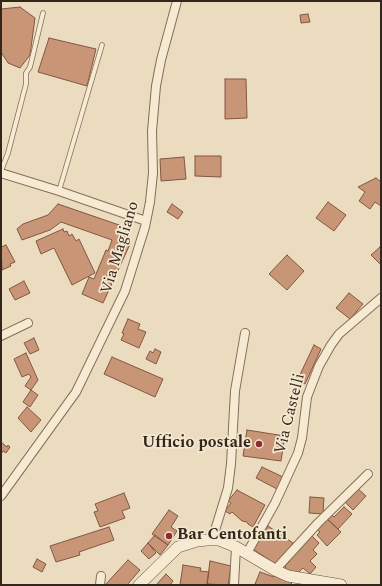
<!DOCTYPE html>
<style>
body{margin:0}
#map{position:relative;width:382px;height:586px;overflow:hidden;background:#ebdcc0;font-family:Spectral,serif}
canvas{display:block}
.frame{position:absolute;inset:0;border:2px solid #33271c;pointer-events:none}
</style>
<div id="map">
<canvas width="382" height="586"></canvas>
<div class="frame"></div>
</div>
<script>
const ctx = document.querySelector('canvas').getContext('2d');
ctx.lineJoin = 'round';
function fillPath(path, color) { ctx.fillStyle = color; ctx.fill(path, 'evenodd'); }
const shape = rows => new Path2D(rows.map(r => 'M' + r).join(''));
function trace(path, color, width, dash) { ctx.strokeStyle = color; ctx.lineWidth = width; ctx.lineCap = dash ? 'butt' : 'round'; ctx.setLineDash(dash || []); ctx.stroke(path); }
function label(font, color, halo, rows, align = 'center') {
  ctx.font = font + ' Spectral,serif'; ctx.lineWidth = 3.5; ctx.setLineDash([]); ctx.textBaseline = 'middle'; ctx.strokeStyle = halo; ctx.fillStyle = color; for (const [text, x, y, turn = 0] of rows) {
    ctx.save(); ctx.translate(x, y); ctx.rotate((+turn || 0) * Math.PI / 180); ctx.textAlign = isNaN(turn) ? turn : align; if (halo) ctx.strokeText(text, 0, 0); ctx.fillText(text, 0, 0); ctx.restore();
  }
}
const building = shape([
 [20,7,35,18,30,55,20,68,8,63,1,52,1,9,20,7],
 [308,14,310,22,301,23,300,15,308,14],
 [49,38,96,49,87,86,38,72,49,38],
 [225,79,246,79,247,118,225,119,225,79],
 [195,156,221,156,221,177,195,176,195,156],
 [184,157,186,179,161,181,160,159,184,157],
 [376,178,381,182,381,206,375,202,370,209,359,201,365,192,358,187,376,178],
 [328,202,346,215,334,231,316,218,328,202],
 [58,204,125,227,131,242,103,303,82,294,89,277,94,279,106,250,108,251,112,240,61,222,50,230,22,240,17,229,23,224,48,215,58,204],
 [172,204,183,212,178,219,167,212,172,204],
 [63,229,64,232,67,231,69,236,72,234,76,241,79,239,95,273,72,285,54,248,41,254,36,241,63,229],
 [6,245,15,262,10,264,11,266,2,270,1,247,6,245],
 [380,247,381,248,381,265,371,255,380,247],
 [287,255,304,271,287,290,269,274,287,255],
 [24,281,30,293,15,300,9,289,24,281],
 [349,293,363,304,350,319,336,308,349,293],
 [128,319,140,324,138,329,146,332,139,348,121,340,124,334,122,333,128,319],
 [34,338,39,350,30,354,24,343,34,338],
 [314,345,321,349,305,384,297,381,314,345],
 [155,349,161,352,156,364,146,359,150,351,153,353,155,349],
 [26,353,38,380,31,390,25,386,31,377,29,374,22,377,14,359,26,353],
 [112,357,163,379,155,397,104,374,112,357],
 [31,390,38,395,30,407,23,402,31,390],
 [27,407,41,420,31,432,18,418,27,407],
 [247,430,285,436,281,461,243,456,247,430],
 [1,442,7,447,8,445,10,447,6,453,3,451,1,454,1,442],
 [262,467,283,477,277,489,256,478,262,467],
 [356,487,366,496,353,510,343,500,356,487],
 [237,490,265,505,253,527,248,524,247,522,242,521,232,512,230,514,225,511,231,503,228,501,237,490],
 [124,493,130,508,122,511,125,518,100,527,94,512,98,511,95,504,124,493],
 [310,497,324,498,323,514,309,513,310,497],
 [344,507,352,514,338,529,326,518,330,513,334,517,344,507],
 [169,510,178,516,171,527,177,531,168,545,152,534,169,510],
 [326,518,341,532,327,546,317,535,320,532,315,528,326,518],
 [268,526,293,543,278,566,253,549,268,526],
 [109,527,114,540,79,552,80,555,56,562,50,546,109,527],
 [310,534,319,543,313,550,317,554,310,561,316,567,310,574,303,568,297,574,286,570,285,566,290,561,287,558,310,534],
 [155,535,168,545,160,555,148,543,155,535],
 [148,543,156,553,149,559,141,551,148,543],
 [37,559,46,564,42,572,33,567,37,559],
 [128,560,140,570,127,585,105,585,128,560],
 [210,561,231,566,228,585,207,584,210,561],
 [183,565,201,568,200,571,209,572,207,584,213,585,180,585,183,565],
 [260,572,274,577,275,575,292,582,291,585,257,585,255,584,260,572],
 [166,574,173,581,170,585,156,585,166,574]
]);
const lane = shape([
 [1,171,8,153,26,84,26,73,30,67,43,13],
 [59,191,102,45]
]);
const street = shape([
 [1,173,59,191,146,221],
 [1,336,28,323],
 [1,496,76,392,125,291,145,227,150,202,153,173,152,131,156,86,161,60,177,1],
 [212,540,228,488,231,464,235,391,245,333],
 [247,553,275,503,298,453,302,438,307,397,319,366,331,345,339,334,381,298],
 [275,570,318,523,368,474],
 [100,585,101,576],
 [234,585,236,547]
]);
const secondary = shape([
 [139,585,178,547,197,541,207,540,219,540,236,547,275,570,288,576,341,585]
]);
const markers = [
 [259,444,4,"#8f2c30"],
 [169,536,4,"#8f2c30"]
];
const streetNames = [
 ["Via Magliano",121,248,-73],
 ["Via Castelli",291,414,-76]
];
const poiNames = [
 ["Ufficio postale",251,444],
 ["Bar Centofanti",177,536,"left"]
];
fillPath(building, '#c89577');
trace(building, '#815740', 1);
trace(lane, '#836e59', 5.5);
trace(street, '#836e59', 10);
trace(secondary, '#654f3c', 12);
trace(lane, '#f7ead2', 4);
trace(street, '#f7ead2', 8);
trace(secondary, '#f7ead2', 11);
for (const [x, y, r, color] of markers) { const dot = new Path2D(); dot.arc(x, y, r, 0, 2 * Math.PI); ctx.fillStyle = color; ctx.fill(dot); trace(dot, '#f3e7cf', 1.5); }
label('16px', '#33271c', '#f3e7cf', streetNames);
label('bold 16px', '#33271c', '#f3e7cf', poiNames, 'right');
</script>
